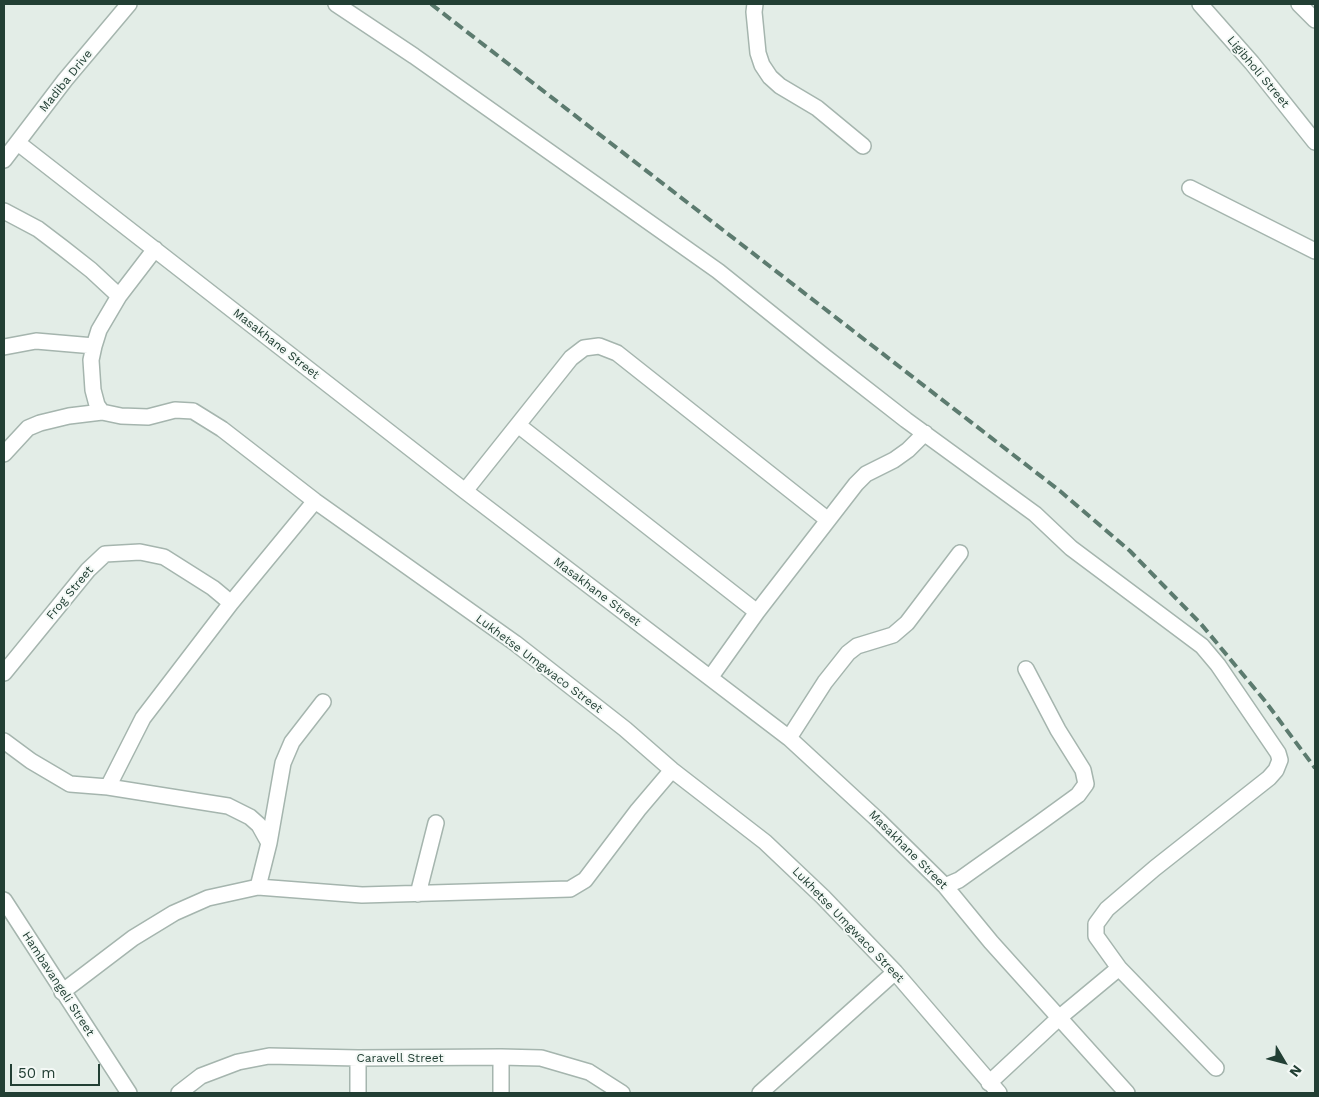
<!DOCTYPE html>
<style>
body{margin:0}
#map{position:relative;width:1319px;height:1097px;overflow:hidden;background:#e3ede7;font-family:"Work Sans",sans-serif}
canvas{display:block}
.frame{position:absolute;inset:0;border:5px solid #223f34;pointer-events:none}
.north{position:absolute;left:1259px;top:1037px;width:50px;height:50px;-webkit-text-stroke:4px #f4f9f6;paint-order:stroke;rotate:127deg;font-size:14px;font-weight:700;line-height:20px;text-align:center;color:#223f34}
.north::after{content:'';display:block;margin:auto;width:18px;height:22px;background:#223f34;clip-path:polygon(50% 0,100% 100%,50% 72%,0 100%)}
.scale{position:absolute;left:10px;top:1064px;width:90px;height:22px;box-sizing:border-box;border:2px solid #223f34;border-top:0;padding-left:6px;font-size:15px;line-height:18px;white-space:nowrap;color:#223f34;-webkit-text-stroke:4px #f4f9f6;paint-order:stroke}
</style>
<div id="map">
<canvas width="1319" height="1097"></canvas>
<div class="frame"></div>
<div class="north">N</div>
<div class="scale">50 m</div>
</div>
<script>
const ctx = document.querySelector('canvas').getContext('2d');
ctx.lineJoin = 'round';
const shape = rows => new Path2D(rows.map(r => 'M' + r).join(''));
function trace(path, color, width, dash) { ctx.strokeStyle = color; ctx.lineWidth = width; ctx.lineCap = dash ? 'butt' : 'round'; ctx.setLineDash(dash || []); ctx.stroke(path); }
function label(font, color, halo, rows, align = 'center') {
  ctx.font = font + ' "Work Sans",sans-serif'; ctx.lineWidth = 4; ctx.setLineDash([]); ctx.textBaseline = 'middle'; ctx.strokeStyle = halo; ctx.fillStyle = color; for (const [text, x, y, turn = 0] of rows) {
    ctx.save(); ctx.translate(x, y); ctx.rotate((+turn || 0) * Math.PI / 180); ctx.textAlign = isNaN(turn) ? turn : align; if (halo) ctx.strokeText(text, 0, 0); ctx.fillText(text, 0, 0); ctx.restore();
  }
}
const minor = shape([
 [336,4,414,56,718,271,824,356,906,420,1035,514,1071,548,1202,646,1218,665,1278,753,1280,760,1276,770,1269,778,1155,868,1107,909,1096,924,1096,936,1119,968,1216,1068],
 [755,4,754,12,758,53,762,65,770,77,780,86,817,108,863,146],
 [1200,4,1252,63,1315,142],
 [1299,4,1315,20],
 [18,143,465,491,789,738,878,820,945,886,991,942,1127,1093],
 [4,160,65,80,129,4],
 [1190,188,1315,251],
 [4,211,38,229,63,248,91,270,119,296],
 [4,347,36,341,94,346],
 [102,412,97,405,93,390,91,360,94,346,99,330,119,296,155,249],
 [518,425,757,612],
 [4,454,28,428,40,423,69,416,102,412,121,416,148,417,175,410,193,411,222,429,315,501,515,643,625,729,672,770,765,842,823,897,895,972,999,1093],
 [465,491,571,358,584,348,599,346,617,353,828,520],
 [4,673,88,570,105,554,140,552,164,557,213,588,231,603],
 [710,678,757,612,856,484,866,474,894,460,908,450,925,433],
 [789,738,825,682,848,653,857,646,893,635,907,623,960,553],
 [4,741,31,761,70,784,108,787,228,806,250,817,259,825,269,843],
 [108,787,143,718,231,603,315,501],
 [945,886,959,880,973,870,1038,824,1078,795,1086,784,1083,770,1058,730,1026,669],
 [258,887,269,843,283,763,292,742,323,702],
 [418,894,436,823],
 [4,900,129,1093],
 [62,992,133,938,174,913,208,898,258,887,362,895,570,889,585,880,638,810,672,770],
 [989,1083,1060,1017,1119,968],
 [179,1093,201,1076,238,1062,269,1056,358,1058,501,1057,541,1058,589,1072,622,1093],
 [358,1093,358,1058],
 [501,1093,501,1057],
 [760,1093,895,972]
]);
const rail = shape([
 [431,4,1060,491,1130,551,1201,624,1265,701,1315,768]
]);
const streetNames = [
 ["Ligibholi Street",1258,72,50],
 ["Madiba Drive",66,81,-51],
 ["Masakhane Street",276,344,38],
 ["Masakhane Street",597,592,37],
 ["Frog Street",70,593,-50],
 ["Lukhetse Umgwaco Street",539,664,37],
 ["Masakhane Street",908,850,45],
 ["Lukhetse Umgwaco Street",848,925,46],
 ["Hambavangeli Street",58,984,57],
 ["Caravell Street",400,1058]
];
trace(minor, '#a5b5ae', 18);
trace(minor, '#fff', 15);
trace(rail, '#5c7b6f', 4, [10, 5]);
label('12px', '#223f34', '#f4f9f6', streetNames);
</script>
